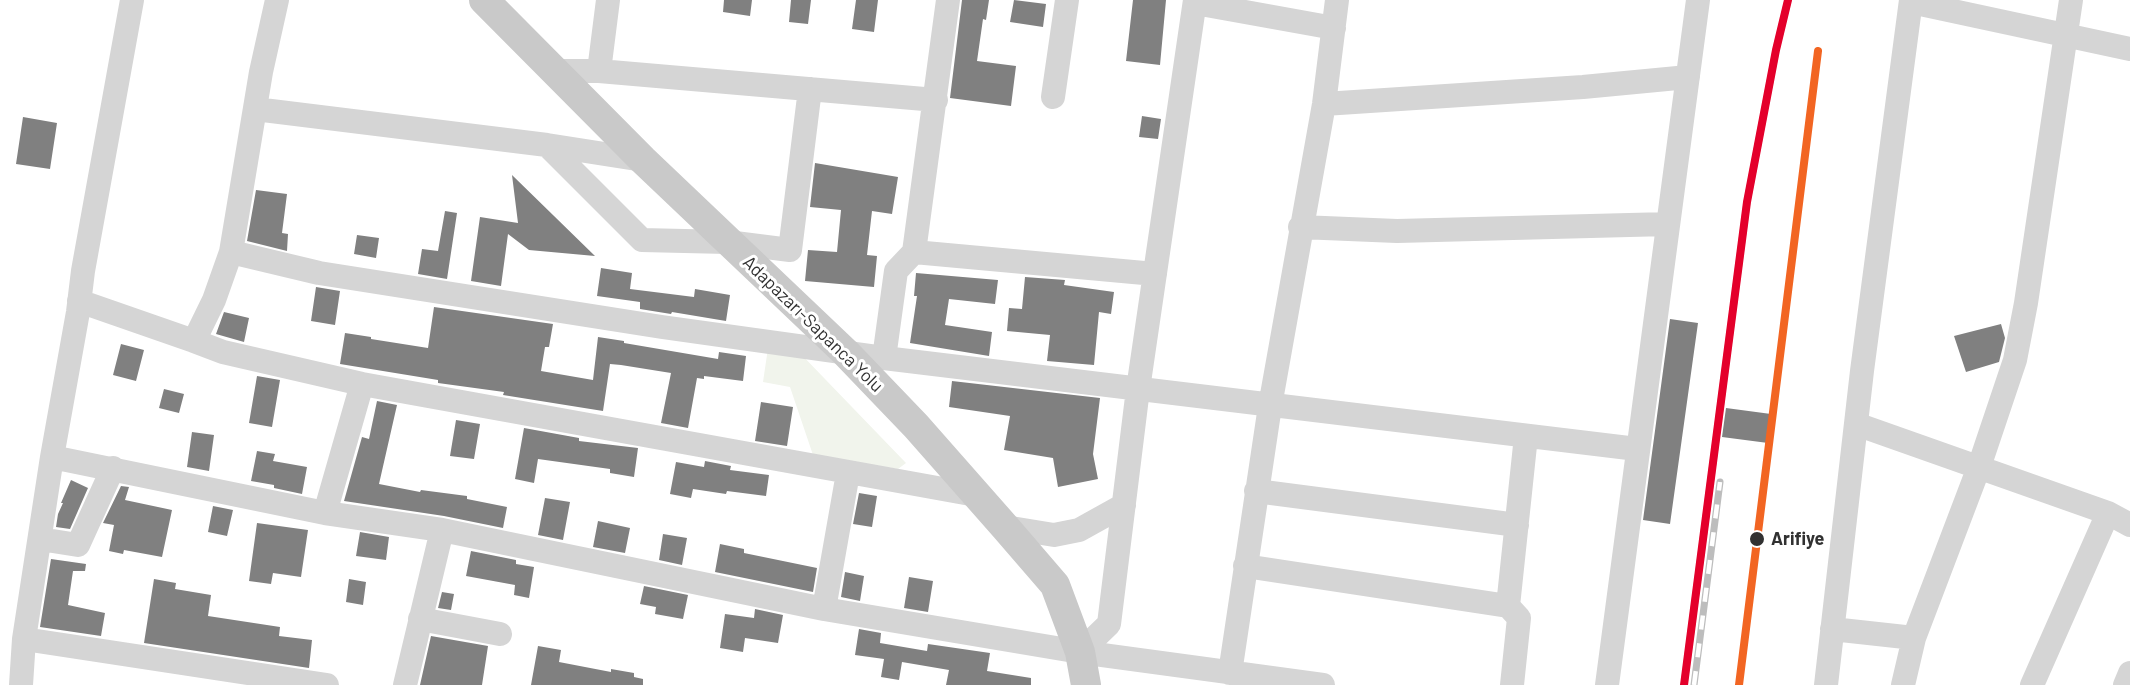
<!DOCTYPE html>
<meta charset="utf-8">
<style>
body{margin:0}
canvas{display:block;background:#fff}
</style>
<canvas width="2130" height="685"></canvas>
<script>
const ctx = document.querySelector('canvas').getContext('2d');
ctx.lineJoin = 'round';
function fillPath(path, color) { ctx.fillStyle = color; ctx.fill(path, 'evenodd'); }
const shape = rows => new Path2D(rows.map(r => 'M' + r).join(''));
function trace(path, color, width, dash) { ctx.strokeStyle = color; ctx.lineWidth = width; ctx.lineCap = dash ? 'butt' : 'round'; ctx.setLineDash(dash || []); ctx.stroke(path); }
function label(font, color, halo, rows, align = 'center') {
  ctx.font = font + ' Barlow,sans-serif'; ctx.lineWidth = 6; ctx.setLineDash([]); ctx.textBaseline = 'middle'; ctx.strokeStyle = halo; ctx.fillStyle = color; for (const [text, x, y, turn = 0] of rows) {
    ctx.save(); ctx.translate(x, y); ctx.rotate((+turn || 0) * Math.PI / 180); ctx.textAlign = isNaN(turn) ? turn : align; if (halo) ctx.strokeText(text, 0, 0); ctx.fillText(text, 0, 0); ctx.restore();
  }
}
const green = shape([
 [768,348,798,351,906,463,898,469,813,455,790,387,763,382]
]);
const building = shape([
 [724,0,752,0,750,16,723,12],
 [791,0,811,0,808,24,789,22],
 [856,0,878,0,874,32,852,29],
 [962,0,989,0,986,20,983,19,977,61,1016,66,1011,106,950,98],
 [1014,0,1046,4,1043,27,1010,22],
 [1133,0,1166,0,1160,65,1126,61],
 [1142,116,1161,119,1158,139,1139,137],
 [23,117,57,123,50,169,16,164],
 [815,163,898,177,892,214,872,211,867,255,877,256,874,287,805,281,808,250,837,252,841,210,810,207],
 [512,175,595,256,529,250,508,234,501,286,471,281,480,217,518,223],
 [256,190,287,194,282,233,288,234,287,251,247,241],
 [445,211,457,213,447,279,418,274,422,249,438,251],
 [357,235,379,238,376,258,354,254],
 [601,268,632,273,630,289,694,297,695,289,730,295,726,321,672,312,671,314,640,309,640,302,597,296],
 [916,273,998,280,995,304,949,299,945,325,992,332,989,356,910,343,917,296,914,296],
 [1025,277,1065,280,1064,285,1114,292,1111,314,1099,312,1094,365,1047,361,1050,335,1007,331,1009,308,1022,309],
 [316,287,340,291,335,325,311,321],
 [434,307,553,324,549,347,545,347,541,371,593,380,598,337,624,341,624,343,718,359,719,352,746,356,743,381,704,376,704,379,697,378,688,428,661,423,671,373,621,365,610,364,603,411,503,395,504,392,438,383,438,380,340,364,345,333,371,337,371,339,428,348],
 [224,312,249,318,244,342,216,334],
 [1670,319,1698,323,1670,524,1643,520],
 [2001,324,2005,338,1999,362,1966,372,1954,336],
 [121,344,144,350,136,381,113,375],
 [257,376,280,380,272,427,249,423],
 [952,381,1100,398,1093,454,1098,479,1058,487,1053,458,1004,450,1010,416,949,407],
 [164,389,184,394,179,413,159,408],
 [377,401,397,405,379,484,420,492,421,490,467,496,467,499,507,507,503,528,444,516,344,501,362,437,369,439],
 [761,402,793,407,787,446,755,441],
 [1726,408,1771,414,1768,443,1722,437],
 [456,420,480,424,474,459,450,456],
 [524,428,579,438,579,441,638,448,634,477,610,473,610,469,538,459,534,483,515,479],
 [192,432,214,435,209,471,187,467],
 [257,451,275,454,273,461,307,467,302,494,274,488,274,485,251,481],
 [705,461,731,466,730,470,769,475,766,496,727,491,726,494,693,489,691,498,670,494,676,462,704,467],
 [71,480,88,488,70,529,56,527,58,514,63,503,61,503],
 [121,486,129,487,125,500,172,510,162,557,124,550,123,554,109,551,114,525,103,523],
 [859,493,877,496,872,527,853,524],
 [545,498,570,502,563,540,538,535],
 [213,506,233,510,227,536,208,532],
 [598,521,630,528,625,553,593,547],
 [257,523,308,530,301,577,273,573,271,584,249,581],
 [360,532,389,537,386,560,356,556],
 [663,534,687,538,682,565,659,560],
 [720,544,744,549,744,553,817,568,813,592,715,572],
 [471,551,516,560,516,564,534,567,529,598,514,595,515,585,466,576],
 [51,559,86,564,85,571,73,571,68,605,105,613,101,636,40,627],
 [845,572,864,576,860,601,841,597],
 [909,577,933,581,928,612,904,608],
 [154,579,176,583,175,589,211,595,208,616,280,627,279,636,312,640,309,668,144,643],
 [349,579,366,582,363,605,346,602],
 [644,586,688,595,683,619,655,614,656,607,640,604],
 [442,592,454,594,451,610,438,608],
 [755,609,783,615,778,643,745,638,743,652,720,648,725,614,754,618],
 [859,629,881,633,880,643,927,651,928,644,990,653,987,671,1031,678,1031,685,946,685,949,670,902,662,899,680,881,677,884,659,855,655],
 [431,636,488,646,482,685,420,685],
 [538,646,561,650,559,662,611,672,611,669,634,673,634,677,643,679,643,685,531,685]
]);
const minor = shape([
 [132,0,83,271,78,312,52,457,325,513,442,530,824,609,1080,652,1323,685],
 [277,0,261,72,231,252,319,273,662,327,884,358,1637,449],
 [1911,2,2130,49],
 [1195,3,1334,28],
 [556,71,599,71,936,100],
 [599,71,608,0],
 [1053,97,1067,0],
 [1324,104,1583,87,1688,77],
 [255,109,547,145,643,160],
 [547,145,642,240,727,242,790,250,810,89],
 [1300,227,1397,231,1668,224],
 [231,252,214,300,194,341,223,352,362,384,976,495],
 [914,252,948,0],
 [79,301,194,341],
 [884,358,896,271,914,252,1155,274],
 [1856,424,2108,513,2130,525],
 [1256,491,1517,525],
 [325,513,362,384],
 [1005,527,1054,535,1079,530,1124,505],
 [40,539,78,545,113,468],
 [1245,566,1508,606,1519,618,1512,685],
 [1508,606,1526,436],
 [824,609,848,473],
 [420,619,500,634],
 [1832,629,1914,638],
 [24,639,327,685],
 [1080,652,1109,624,1138,389,1195,0],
 [1230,673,1270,406,1324,104,1337,0],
 [21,685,24,639,52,457],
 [405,685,442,530],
 [1607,685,1698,0],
 [1826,685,1862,371,1911,0],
 [1903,685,1914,638,1979,467,2015,360,2026,303,2071,0],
 [2032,685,2108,513],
 [2125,685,2130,673]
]);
const major = shape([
 [484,0,643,160,845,352,916,426,1005,527,1055,585,1080,652,1086,685]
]);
const rail = shape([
 [1684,685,1747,202,1776,50,1788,0],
 [1694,685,1720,482]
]);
const rail1 = shape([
 [1684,685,1747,202,1776,50,1788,0]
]);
const rail2 = shape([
 [1739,685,1818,51]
]);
const markers = [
 [1757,539,8,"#313131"]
];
const streetNames = [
 ["Adapazarı-Sapanca Yolu",813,324,44]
];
const stopNames = [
 ["Arifiye",1771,539]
];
fillPath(green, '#f1f4ec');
fillPath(building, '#808080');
trace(minor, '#d5d5d5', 24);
trace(major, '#c9c9c9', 30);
trace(rail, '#bdbdbd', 7);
trace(rail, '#fff', 4.5, [14]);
trace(rail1, '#e4002b', 8);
trace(rail2, '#f26522', 8);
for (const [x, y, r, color] of markers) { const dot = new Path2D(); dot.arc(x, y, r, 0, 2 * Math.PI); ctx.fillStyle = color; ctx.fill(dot); trace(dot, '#fff', 2); }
label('18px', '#313131', '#fff', streetNames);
label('bold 18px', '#313131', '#fff', stopNames, 'left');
</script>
